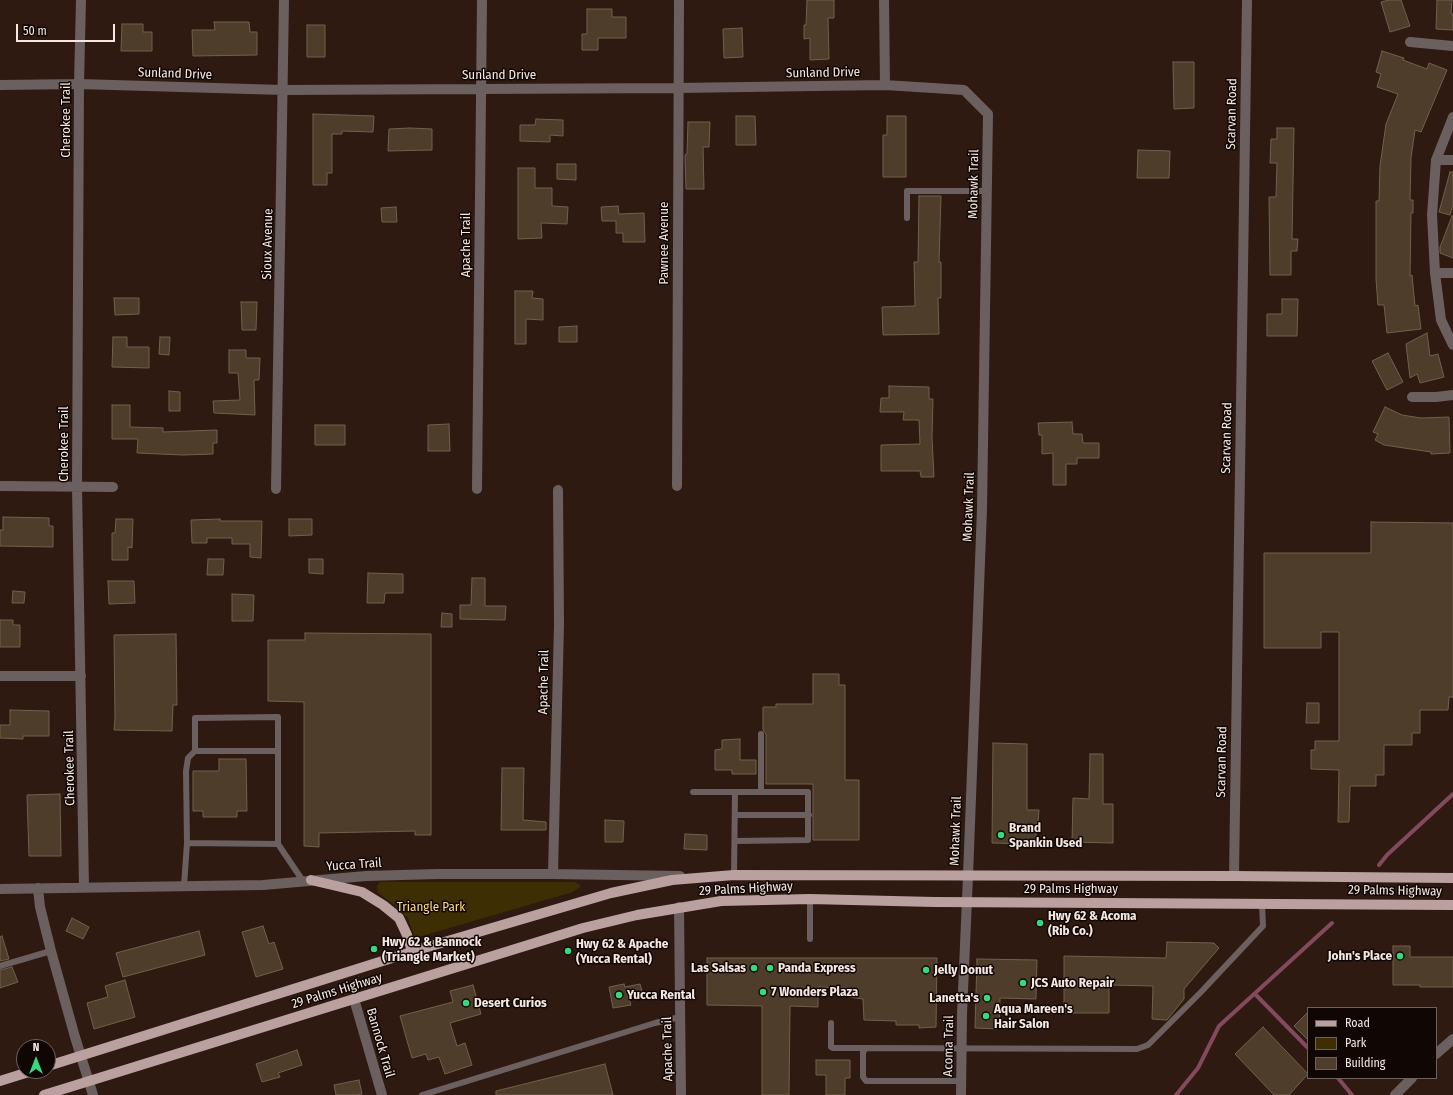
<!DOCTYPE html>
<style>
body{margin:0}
#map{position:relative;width:1453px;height:1095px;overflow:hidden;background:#2e1a11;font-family:"Fira Sans Condensed",sans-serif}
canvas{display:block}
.legend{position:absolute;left:1307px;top:1007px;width:130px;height:72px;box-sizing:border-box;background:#100704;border:1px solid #6c615c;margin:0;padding:5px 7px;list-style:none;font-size:12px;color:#f6e7e1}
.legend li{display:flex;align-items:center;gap:8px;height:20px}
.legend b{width:20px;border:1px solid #6c615c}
.north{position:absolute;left:16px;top:1039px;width:40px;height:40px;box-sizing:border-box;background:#100704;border:1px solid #6c615c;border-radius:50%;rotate:0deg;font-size:11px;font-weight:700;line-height:16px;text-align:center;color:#f6e7e1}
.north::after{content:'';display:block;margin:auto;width:14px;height:18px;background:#38d880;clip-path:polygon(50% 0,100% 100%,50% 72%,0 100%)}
.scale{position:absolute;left:16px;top:24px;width:99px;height:18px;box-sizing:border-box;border:2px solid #f6e7e1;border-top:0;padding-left:5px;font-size:12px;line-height:14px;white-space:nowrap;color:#f6e7e1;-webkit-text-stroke:3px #100704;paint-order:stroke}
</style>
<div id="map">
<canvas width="1453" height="1095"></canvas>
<ul class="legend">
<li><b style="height:5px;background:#baa09e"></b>Road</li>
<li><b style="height:11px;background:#3e2e04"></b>Park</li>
<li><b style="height:11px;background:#4f3d2c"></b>Building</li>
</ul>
<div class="north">N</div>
<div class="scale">50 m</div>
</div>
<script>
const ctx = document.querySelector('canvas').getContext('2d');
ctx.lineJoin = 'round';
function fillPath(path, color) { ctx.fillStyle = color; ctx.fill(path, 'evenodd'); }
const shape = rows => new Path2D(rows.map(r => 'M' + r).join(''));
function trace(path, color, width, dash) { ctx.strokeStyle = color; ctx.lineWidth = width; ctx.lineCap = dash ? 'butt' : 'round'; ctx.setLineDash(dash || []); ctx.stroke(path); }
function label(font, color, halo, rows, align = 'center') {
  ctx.font = font + ' "Fira Sans Condensed",sans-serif'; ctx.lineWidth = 3; ctx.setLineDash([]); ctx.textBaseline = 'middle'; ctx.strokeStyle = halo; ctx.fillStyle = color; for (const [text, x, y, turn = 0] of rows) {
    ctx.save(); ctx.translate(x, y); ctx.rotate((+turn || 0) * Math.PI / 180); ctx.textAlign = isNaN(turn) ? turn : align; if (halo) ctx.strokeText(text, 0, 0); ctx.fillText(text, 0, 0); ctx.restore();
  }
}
const green = shape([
 [380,882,575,882,581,886,573,892,415,938,408,918,396,906,378,893,377,886]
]);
const stream = shape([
 [1379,865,1387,855,1453,794],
 [1255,994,1308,1048],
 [1338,1078,1352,1095],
 [1176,1095,1198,1068,1219,1026,1332,923]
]);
const building = shape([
 [807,0,834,0,834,18,828,18,829,59,810,60,810,38,804,39,804,25,806,25,807,0],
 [1389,0,1401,0,1410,26,1390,32,1381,2,1389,0],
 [1437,0,1452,0,1451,14,1453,14,1453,30,1436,29,1437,0],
 [587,9,612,9,612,17,626,17,626,38,598,38,598,50,582,50,582,34,587,34,587,9],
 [214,22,249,22,250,32,257,32,257,55,193,56,192,30,215,30,214,22],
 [122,24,143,24,143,32,152,32,152,51,121,51,122,24],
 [307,25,325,25,325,57,307,57,307,25],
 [742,28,743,57,724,58,723,29,742,28],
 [1382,51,1404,58,1403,60,1427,69,1429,63,1447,70,1421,132,1415,130,1411,158,1410,200,1413,200,1413,213,1411,213,1410,276,1412,275,1415,306,1418,305,1421,329,1387,333,1384,305,1378,305,1376,279,1376,201,1379,201,1380,166,1386,124,1398,94,1377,87,1381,74,1376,72,1382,51],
 [1173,62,1194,62,1194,108,1174,109,1173,62],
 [313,114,374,116,373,132,342,131,342,134,332,134,332,173,327,173,327,185,313,185,313,114],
 [736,116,755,116,756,145,736,145,736,116],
 [887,116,906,116,906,177,883,177,883,135,887,135,887,116],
 [536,119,563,120,563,136,550,135,550,142,520,141,520,125,535,125,536,119],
 [688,122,710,122,709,147,703,147,704,189,686,189,685,155,687,154,688,122],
 [410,128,432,129,432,150,388,151,389,129,410,128],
 [1277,128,1294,128,1292,239,1298,239,1297,251,1291,251,1291,275,1270,275,1269,197,1276,197,1277,163,1270,163,1271,139,1277,139,1277,128],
 [1138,150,1170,151,1169,178,1137,178,1138,150],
 [557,164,576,164,576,180,557,179,557,164],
 [518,168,535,168,535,188,552,188,552,206,568,207,567,224,541,223,542,238,518,239,518,168],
 [1450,172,1453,172,1453,205,1450,215,1439,212,1450,172],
 [919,196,941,196,939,262,941,262,941,298,938,298,939,334,883,335,882,307,915,306,914,262,918,262,919,196],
 [618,206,619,214,644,213,645,242,623,242,623,233,616,233,616,221,602,221,601,207,618,206],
 [396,207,397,222,382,222,381,208,396,207],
 [1452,216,1453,216,1453,258,1440,253,1440,247,1452,216],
 [515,291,533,291,532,298,543,299,543,320,526,319,526,344,515,344,515,291],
 [114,298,139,298,139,314,115,315,114,298],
 [1282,299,1298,299,1297,336,1267,336,1267,314,1282,314,1282,299],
 [241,302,257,302,256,330,242,330,241,302],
 [577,326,577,342,559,342,559,327,577,326],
 [1427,333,1430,356,1438,354,1444,377,1420,383,1417,374,1410,378,1406,344,1427,333],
 [113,337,127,337,127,347,149,347,149,368,112,367,113,337],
 [160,337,170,337,169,355,159,354,160,337],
 [229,350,246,350,246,358,260,358,259,380,254,380,255,415,214,413,213,401,240,400,238,373,229,373,229,350],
 [1388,353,1403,382,1387,390,1372,361,1388,353],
 [889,386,929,387,929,399,933,399,932,438,934,477,921,477,920,471,881,471,881,445,920,444,919,420,903,420,904,412,880,412,881,398,889,398,889,386],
 [169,391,180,392,180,411,169,411,169,391],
 [112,405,130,405,130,427,163,428,163,432,217,430,217,443,213,443,213,454,183,455,137,453,138,439,112,439,112,405],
 [1385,407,1402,415,1421,418,1449,417,1450,453,1431,454,1431,452,1384,445,1375,440,1378,434,1373,432,1385,407],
 [1072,422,1073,434,1082,434,1083,443,1099,443,1099,458,1077,458,1077,464,1066,464,1066,485,1053,485,1053,453,1042,454,1042,435,1039,435,1038,423,1072,422],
 [449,424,450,451,428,451,428,425,449,424],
 [315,425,345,425,345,445,315,445,315,425],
 [3,517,49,518,49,526,53,526,53,547,0,546,0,530,3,530,3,517],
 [116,519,133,519,132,548,128,547,128,560,112,560,112,533,115,533,116,519],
 [220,519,220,521,262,521,261,558,250,557,250,544,232,544,232,538,207,538,207,543,192,543,191,520,220,519],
 [289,519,312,519,312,535,289,536,289,519],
 [1371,522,1453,523,1453,697,1449,697,1448,710,1420,710,1420,733,1412,733,1412,745,1384,745,1384,775,1376,775,1376,786,1350,786,1349,822,1338,822,1339,770,1311,769,1311,750,1315,750,1315,741,1339,741,1339,632,1321,632,1321,648,1264,648,1264,553,1371,553,1371,522],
 [208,559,224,559,223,575,207,575,208,559],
 [309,559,323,559,323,574,309,573,309,559],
 [368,573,403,574,403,593,385,593,384,603,367,603,368,573],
 [472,578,485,578,485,606,506,606,505,620,460,619,460,605,471,605,472,578],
 [108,581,134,581,135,603,109,604,108,581],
 [13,591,25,592,24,603,12,603,13,591],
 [232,594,254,595,253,621,232,621,232,594],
 [442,613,452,614,452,627,441,627,442,613],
 [0,620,13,620,13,625,20,625,20,647,0,647,0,620],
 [305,633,431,634,431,835,415,835,415,831,319,833,319,847,304,846,304,702,268,701,268,640,305,640,305,633],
 [176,634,177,705,173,705,172,731,114,730,115,718,114,635,176,634],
 [813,674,839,674,839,685,845,685,845,780,859,780,859,840,813,840,813,784,766,784,766,734,763,730,763,707,776,707,776,704,813,704,813,674],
 [1307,703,1319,703,1319,723,1306,723,1307,703],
 [10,710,49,711,49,736,23,736,23,739,0,738,0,725,10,725,10,710],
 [740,739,740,760,756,760,756,774,732,774,732,770,715,770,715,750,722,749,722,740,740,739],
 [993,743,1027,744,1027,810,1039,810,1038,823,1036,823,1036,844,992,843,993,743],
 [1090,754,1103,754,1103,804,1113,804,1113,843,1072,842,1073,798,1089,799,1090,754],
 [219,759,246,759,247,811,237,811,237,817,203,817,203,811,193,811,193,771,219,771,219,759],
 [502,768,524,768,523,820,546,822,546,830,501,830,502,768],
 [60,794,61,856,29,856,27,795,60,794],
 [605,820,624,821,623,842,605,842,605,820],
 [685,834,707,835,707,850,684,849,685,834],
 [72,918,89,927,83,939,66,931,72,918],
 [263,926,269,944,274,942,283,969,256,977,242,932,263,926],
 [199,931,205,955,123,977,116,953,199,931],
 [2,936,9,959,0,961,0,937,2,936],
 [1167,942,1214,943,1219,948,1184,989,1184,999,1167,1020,1152,1019,1153,986,1109,985,1109,1013,1064,1013,1064,956,1166,958,1167,942],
 [1393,946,1410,946,1410,957,1453,957,1453,987,1420,987,1420,985,1393,985,1393,946],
 [707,958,937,958,936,1027,919,1028,919,1025,896,1025,896,1021,864,1020,863,999,849,997,849,988,818,987,818,1007,790,1006,789,1095,762,1095,762,1006,707,1005,707,958],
 [977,959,1037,960,1036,999,1000,998,999,1029,975,1028,977,959],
 [12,967,18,982,0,988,0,970,12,967],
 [125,980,135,1017,94,1029,87,1003,108,997,105,986,125,980],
 [624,984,625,987,640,984,643,995,629,998,631,1005,613,1008,609,987,624,984],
 [473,985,481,1014,450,1023,457,1046,465,1043,472,1065,445,1074,439,1057,428,1060,426,1054,412,1058,400,1016,453,1002,450,991,473,985],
 [1308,1012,1308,1040,1294,1026,1308,1012],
 [1263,1027,1308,1074,1289,1095,1274,1095,1235,1054,1263,1027],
 [297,1050,302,1065,278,1073,280,1077,262,1082,256,1064,297,1050],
 [816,1060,850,1060,850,1078,845,1078,845,1095,826,1095,826,1075,816,1075,816,1060],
 [605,1064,613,1095,496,1095,496,1091,605,1064],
 [359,1080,362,1094,355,1095,336,1095,334,1085,359,1080]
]);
const service = shape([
 [907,218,907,191,987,191],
 [761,734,761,792],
 [195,751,195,718,278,717,278,751],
 [693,792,735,792],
 [735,815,809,815],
 [278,844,303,881],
 [734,875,735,792,808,792,808,840,735,841],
 [184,886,187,843,186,771,188,758,195,751,278,751,278,844,187,843],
 [810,899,810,939],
 [0,966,51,951],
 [831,1023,831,1047,833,1048,866,1048],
 [961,1081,866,1081,863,1077,863,1052,866,1048,1137,1049,1148,1045,1201,992,1263,926,1262,903],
 [422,1095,655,1023,680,1017]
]);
const minor = shape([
 [81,0,79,84,77,487,84,887],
 [884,0,885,85],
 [1410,42,1453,46],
 [0,85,79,84,283,90,678,88,885,85,964,90,988,114,982,509,968,876],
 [1453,117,1436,160,1432,215,1435,273,1441,320,1453,345],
 [1436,160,1453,160],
 [1435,273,1453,273],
 [1412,397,1436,397,1453,395],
 [0,486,113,487],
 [677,486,679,0],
 [276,489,284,0],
 [477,489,482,0],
 [0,676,81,676],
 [553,874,559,624,558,490],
 [1234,876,1247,0],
 [38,888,40,907,51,951,75,1037,93,1095],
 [0,889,263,885,366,876,437,874,553,874,680,876],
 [354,999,382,1095],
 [1436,1054,1453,1039],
 [1395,1095,1412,1078]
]);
const tertiary = shape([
 [679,907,681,1095],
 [961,1095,962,1014,968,876]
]);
const primary = shape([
 [311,880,362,892,383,905,399,918,407,935,412,951],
 [48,1066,424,948,611,893,672,880,734,875,1234,876,1453,878],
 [0,1081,32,1071],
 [44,1095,583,928,637,915,721,901,810,899,934,902,1453,905]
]);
const markers = [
 [1001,835,4,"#38d880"],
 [1040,923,4,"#38d880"],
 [374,949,4,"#38d880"],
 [568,951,4,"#38d880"],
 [1400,956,4,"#38d880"],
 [754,968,4,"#38d880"],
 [770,968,4,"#38d880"],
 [926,970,4,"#38d880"],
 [1023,983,4,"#38d880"],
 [763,992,4,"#38d880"],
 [619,995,4,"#38d880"],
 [987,998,4,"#38d880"],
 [466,1003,4,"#38d880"],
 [986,1016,4,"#38d880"]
];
const streetNames = [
 ["Sunland Drive",823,73,-1],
 ["Sunland Drive",175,74,2],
 ["Sunland Drive",499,75],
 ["Scarvan Road",1232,114,-89],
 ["Cherokee Trail",66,120,-90],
 ["Mohawk Trail",974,184,-89],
 ["Pawnee Avenue",664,243,-90],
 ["Sioux Avenue",268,244,-89],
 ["Apache Trail",466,245,-90],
 ["Scarvan Road",1227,438,-89],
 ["Cherokee Trail",64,444,-90],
 ["Mohawk Trail",969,507,-88],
 ["Apache Trail",544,682,-89],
 ["Scarvan Road",1222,762,-89],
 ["Cherokee Trail",70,768,-91],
 ["Mohawk Trail",956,831,-88],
 ["Yucca Trail",354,865,-4],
 ["29 Palms Highway",746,889,-3],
 ["29 Palms Highway",1071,889],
 ["29 Palms Highway",1395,891,1],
 ["29 Palms Highway",337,991,-17],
 ["Bannock Trail",380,1043,74],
 ["Acoma Trail",949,1046,-89],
 ["Apache Trail",668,1049,-91]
];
const poiNames = [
 ["Brand",1009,828],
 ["Spankin Used",1009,843],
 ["Hwy 62 & Acoma",1048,916],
 ["(Rib Co.)",1048,931],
 ["Hwy 62 & Bannock",382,942],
 ["(Triangle Market)",382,957],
 ["Hwy 62 & Apache",576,944],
 ["(Yucca Rental)",576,959],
 ["John's Place",1392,956,"right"],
 ["Las Salsas",746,968,"right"],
 ["Panda Express",778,968],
 ["Jelly Donut",934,970],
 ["JCS Auto Repair",1031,983],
 ["7 Wonders Plaza",771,992],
 ["Yucca Rental",627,995],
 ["Lanetta's",979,998,"right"],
 ["Desert Curios",474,1003],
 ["Aqua Mareen's",994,1009],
 ["Hair Salon",994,1024]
];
const parkNames = [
 ["Triangle Park",431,907]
];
fillPath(green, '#3e2e04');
trace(stream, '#83495d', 4);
fillPath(building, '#4f3d2c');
trace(building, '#72604e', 1);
trace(service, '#6c5f5f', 6);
trace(minor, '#6c5f5f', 10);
trace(tertiary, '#6c5f5f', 10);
trace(primary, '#baa09e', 10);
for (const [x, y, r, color] of markers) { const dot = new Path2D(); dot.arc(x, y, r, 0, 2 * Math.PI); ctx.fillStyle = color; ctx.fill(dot); trace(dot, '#100704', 1.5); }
label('13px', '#f6e7e1', '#100704', streetNames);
label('bold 13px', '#f6e7e1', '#100704', poiNames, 'left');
label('13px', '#fcd983', '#100704', parkNames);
</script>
